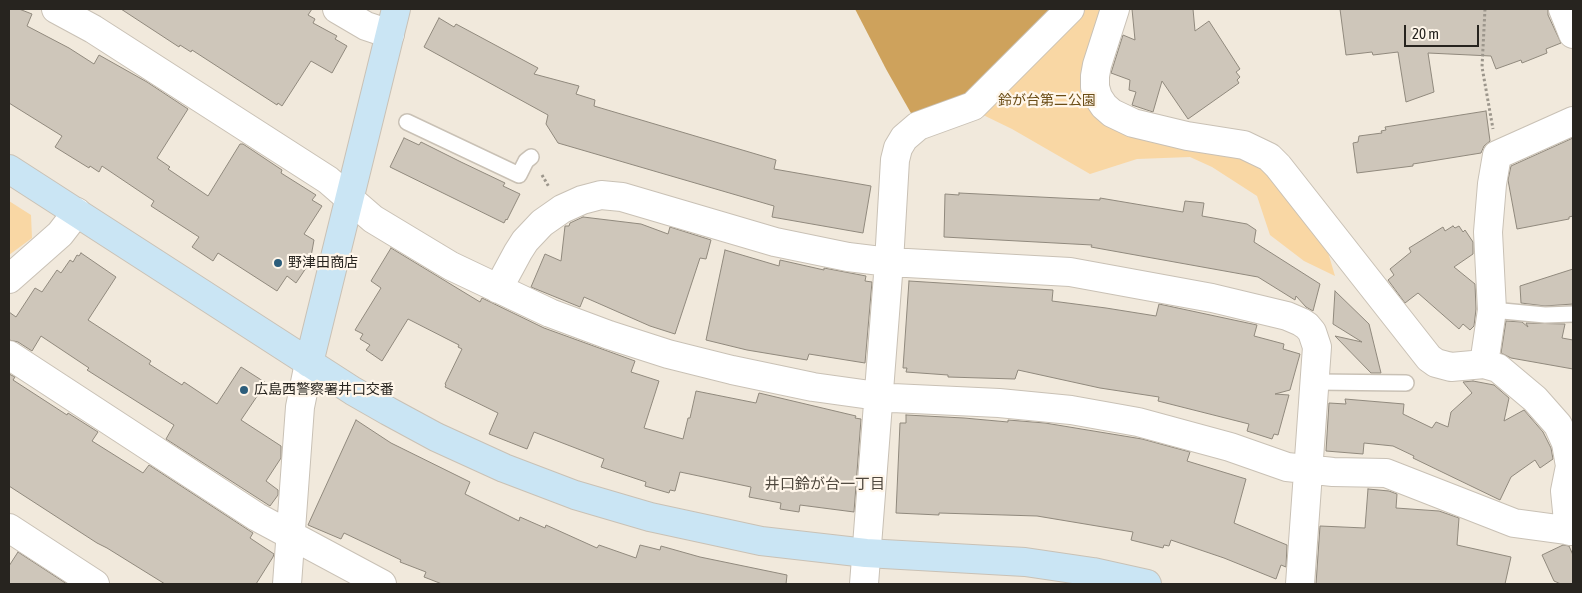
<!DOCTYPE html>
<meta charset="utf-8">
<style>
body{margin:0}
#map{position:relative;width:1582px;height:593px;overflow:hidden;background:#f1e9dc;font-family:"Asap Condensed",sans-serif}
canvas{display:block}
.frame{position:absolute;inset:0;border:10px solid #27241f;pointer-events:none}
.scale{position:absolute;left:1404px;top:25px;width:75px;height:22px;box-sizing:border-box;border:2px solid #27241f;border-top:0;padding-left:6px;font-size:15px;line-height:18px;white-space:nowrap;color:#27241f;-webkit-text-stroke:4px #fff6ea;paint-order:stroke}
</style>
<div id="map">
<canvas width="1582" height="593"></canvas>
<div class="frame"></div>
<div class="scale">20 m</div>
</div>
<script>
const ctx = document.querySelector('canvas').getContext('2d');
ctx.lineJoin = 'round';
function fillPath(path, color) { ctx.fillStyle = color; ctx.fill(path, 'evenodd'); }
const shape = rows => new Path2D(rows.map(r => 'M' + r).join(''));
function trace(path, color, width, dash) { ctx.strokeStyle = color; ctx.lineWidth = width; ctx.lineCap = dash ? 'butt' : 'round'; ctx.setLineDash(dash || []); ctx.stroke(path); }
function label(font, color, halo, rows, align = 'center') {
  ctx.font = font + ' "Asap Condensed","Noto Sans JP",sans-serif'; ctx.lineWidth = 4.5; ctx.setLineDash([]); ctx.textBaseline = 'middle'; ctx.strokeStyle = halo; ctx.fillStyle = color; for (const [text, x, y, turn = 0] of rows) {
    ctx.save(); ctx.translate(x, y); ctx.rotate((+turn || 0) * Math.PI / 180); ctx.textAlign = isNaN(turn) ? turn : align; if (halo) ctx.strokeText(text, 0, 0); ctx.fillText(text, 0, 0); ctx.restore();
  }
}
const green = shape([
 [1079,9,1108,9,1092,100,1243,149,1275,172,1325,242,1335,276,1304,261,1270,235,1257,196,1212,167,1190,157,1137,159,1090,174,1012,129,977,112],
 [9,201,31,215,32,238,9,255]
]);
const forest = shape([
 [855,9,1059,9,970,94,912,115,886,69]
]);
const building = shape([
 [9,9,19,9,32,14,27,26,69,48,94,64,99,55,147,82,188,109,157,158,170,167,168,169,208,196,240,144,243,144,282,170,281,173,316,195,312,200,322,206,304,234,314,240,310,262,296,283,287,276,277,291,218,253,213,261,192,247,199,237,151,206,154,201,102,166,99,172,90,166,89,168,55,147,62,136,9,103,9,9],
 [121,9,312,9,308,15,315,19,313,23,337,36,335,39,347,46,332,73,311,61,282,106,278,103,277,105,192,50,191,52,180,45,179,47,121,9],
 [1132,9,1193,9,1195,31,1209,21,1240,69,1236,72,1240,77,1237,80,1239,83,1188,119,1162,81,1153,112,1132,105,1136,92,1129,90,1130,80,1111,73,1123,35,1135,40,1132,9],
 [1340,9,1548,9,1548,15,1561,43,1546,49,1547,53,1522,63,1521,60,1496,69,1491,56,1428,53,1434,92,1406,102,1398,52,1373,55,1372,52,1346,55,1340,9],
 [439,18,454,27,456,24,538,68,534,74,579,86,576,94,595,100,594,106,776,160,774,169,871,186,863,233,772,217,774,206,558,143,546,124,548,115,424,47,439,18],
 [1486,111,1490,141,1484,146,1481,153,1413,164,1413,166,1357,173,1353,143,1358,142,1359,136,1382,133,1381,131,1386,130,1385,127,1486,111],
 [404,138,419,145,421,142,461,162,505,183,503,186,520,194,507,220,506,219,504,223,390,167,404,138],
 [1573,138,1573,216,1569,217,1569,219,1517,229,1508,180,1511,166,1573,138],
 [959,193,1100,200,1100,198,1183,212,1185,201,1204,203,1202,216,1247,224,1256,230,1254,242,1320,284,1313,311,1306,307,1296,296,1295,300,1258,277,1091,247,1092,245,944,237,945,194,959,195,959,193],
 [583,217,641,224,668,234,670,227,711,240,706,259,700,258,675,334,650,326,584,297,580,307,531,287,545,254,561,261,565,226,569,226,570,223,583,217],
 [1453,226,1455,228,1459,226,1463,232,1465,230,1473,242,1473,254,1454,267,1475,284,1476,309,1474,326,1470,330,1463,324,1459,329,1418,293,1405,303,1388,280,1394,275,1390,269,1411,252,1409,248,1443,227,1445,231,1453,226],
 [391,248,480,302,482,298,544,328,635,361,631,372,659,381,644,428,683,439,688,418,690,418,696,391,756,403,759,393,856,416,855,418,861,419,854,512,800,505,799,512,780,509,781,503,749,497,751,487,680,472,675,491,670,490,669,493,645,486,646,482,601,467,604,459,534,432,527,449,489,434,498,413,445,387,446,385,445,384,462,349,458,347,459,345,408,319,382,361,366,350,370,345,360,339,363,334,355,330,381,288,371,281,391,248],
 [725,250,779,266,780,260,824,270,824,268,866,276,865,281,872,282,865,363,809,354,807,360,747,350,706,340,725,250],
 [81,253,116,277,88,320,151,361,149,364,182,385,184,382,217,404,241,367,266,383,241,420,281,446,281,458,266,481,278,490,278,495,270,506,166,439,174,425,87,370,89,368,41,336,32,351,18,342,9,340,9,312,16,317,35,288,42,292,57,270,61,273,70,260,73,262,77,255,79,256,81,253],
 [1573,269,1573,304,1545,306,1521,303,1520,286,1573,269],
 [909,281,1053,290,1052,301,1106,308,1156,316,1159,304,1257,325,1254,336,1284,344,1283,349,1300,354,1290,390,1275,394,1289,395,1278,435,1274,434,1272,439,1247,431,1249,424,1158,401,1159,397,1100,388,1018,370,1015,379,948,377,948,375,906,372,907,368,903,368,909,281],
 [1335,291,1369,324,1381,373,1371,373,1335,336,1362,342,1333,324,1335,291],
 [1506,321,1522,322,1528,327,1526,323,1565,324,1562,338,1573,340,1573,369,1511,358,1501,353,1506,321],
 [9,374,15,377,13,380,67,415,68,413,98,432,92,441,143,473,149,465,253,533,250,538,274,554,273,557,256,584,165,584,107,548,97,543,9,486,9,374],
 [1473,381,1494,385,1509,398,1504,421,1524,410,1543,432,1551,448,1553,459,1540,468,1535,460,1511,477,1500,500,1413,458,1414,456,1393,446,1364,443,1363,454,1326,451,1329,403,1346,404,1345,399,1404,404,1403,414,1432,428,1436,422,1448,427,1451,412,1472,393,1463,382,1473,381],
 [906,415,964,418,1008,422,1008,420,1045,423,1142,439,1190,452,1187,461,1246,479,1234,523,1287,545,1286,567,1281,565,1276,579,1224,558,1171,540,1169,546,1164,545,1163,548,1131,540,1133,532,1037,516,939,513,939,515,896,513,900,423,906,423,906,415],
 [356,420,391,443,470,482,465,494,519,521,520,517,545,528,546,525,597,548,599,545,636,558,640,545,660,550,661,546,700,557,787,575,786,584,442,584,424,577,426,572,400,562,401,560,344,533,341,539,308,525,356,420],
 [1368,489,1389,491,1397,494,1396,508,1439,511,1459,518,1457,545,1511,557,1505,584,1316,584,1320,526,1365,528,1368,489],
 [1563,545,1569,546,1573,555,1573,584,1561,584,1554,581,1542,555,1563,545],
 [18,552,67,584,9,584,9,566,18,552]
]);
const path = shape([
 [1485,9,1482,67,1493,129],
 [542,175,549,187]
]);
const lane = shape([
 [407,122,519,175,526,161,531,157],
 [1492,310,1545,315,1573,314],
 [1316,382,1406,383]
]);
const street = shape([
 [56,9,93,29,328,180,373,219,451,266,550,313,609,335,668,354,732,370,813,387,892,398,999,403,1071,410,1138,422,1230,447,1287,467,1333,472,1386,473,1514,523,1573,531],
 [337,9,366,26,390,34],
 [1115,9,1097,65,1095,76,1095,87,1098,97,1104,106,1112,113,1133,123,1187,136,1244,145,1269,157,1278,166,1429,358,1436,363,1451,367,1484,364,1498,368,1535,399,1558,425,1566,443,1570,466,1565,491,1569,531],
 [1563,9,1573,34],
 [9,279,60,234,77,212],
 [498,289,518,252,525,241,542,223,562,209,582,200,601,195,622,197,775,242,848,257,889,262,1070,272,1212,298,1287,316,1301,322,1307,326,1312,332,1317,347,1300,584],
 [9,355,257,517,382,584],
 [1484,364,1492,310,1488,232,1492,184,1497,155,1573,121],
 [9,528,95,584],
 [287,584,300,407,309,363],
 [864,584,889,262,895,160,898,148,904,138,918,126,973,106,1070,9]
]);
const secondary = shape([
 [9,169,353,391,388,411,436,437,504,468,575,495,650,517,761,541,866,553,1025,562,1093,572,1147,584],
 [309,363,396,9]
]);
const markers = [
 [278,263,5,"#2c5d7b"],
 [244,390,5,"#2c5d7b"]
];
const parkNames = [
 ["鈴が台第二公園",1047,101]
];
const poiNames = [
 ["野津田商店",288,263],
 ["広島西警察署井口交番",254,390]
];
const neighbourhoodNames = [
 ["井口鈴が台一丁目",825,484]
];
fillPath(green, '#f9d7a4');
fillPath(forest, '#cea25c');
fillPath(building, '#cec6ba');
trace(building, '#90897d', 1);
trace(lane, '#c9c1b5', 18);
trace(street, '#c9c1b5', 30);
trace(secondary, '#c9c1b5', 30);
trace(path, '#9c968c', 3, [2.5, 2.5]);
trace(lane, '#fff', 15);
trace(street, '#fff', 28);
trace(secondary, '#cae5f4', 28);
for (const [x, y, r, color] of markers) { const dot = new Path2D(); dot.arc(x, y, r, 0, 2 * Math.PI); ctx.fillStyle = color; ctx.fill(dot); trace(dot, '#fff6ea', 2); }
label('14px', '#6b4d17', '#fff6ea', parkNames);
label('14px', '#27241f', '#fff6ea', poiNames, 'left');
label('15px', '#4e473d', '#fff6ea', neighbourhoodNames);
</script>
